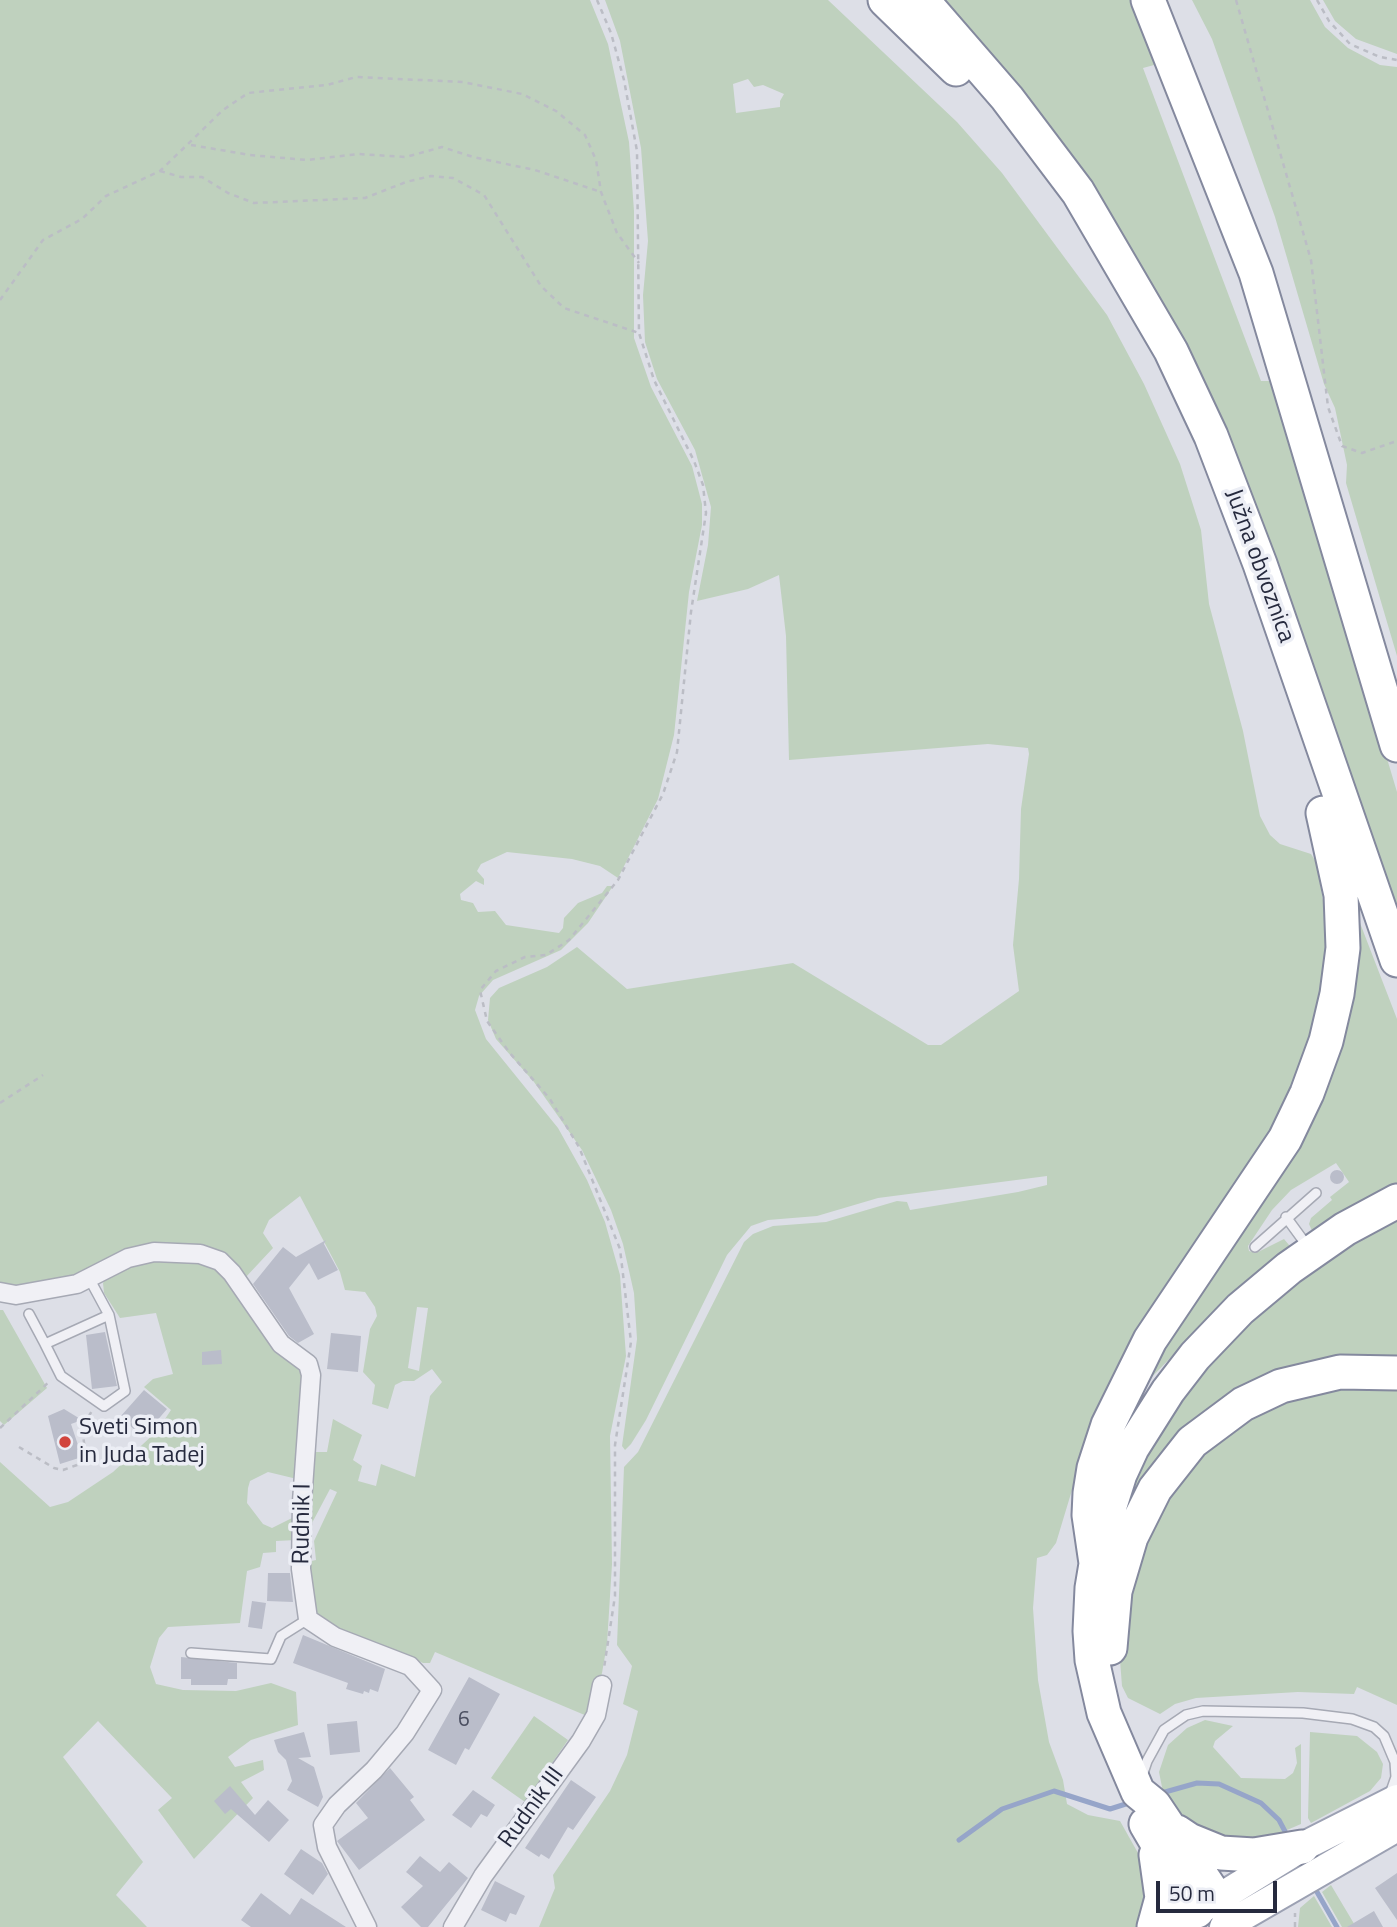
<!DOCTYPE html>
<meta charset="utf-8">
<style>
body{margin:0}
#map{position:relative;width:1397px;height:1927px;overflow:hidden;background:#dddfe7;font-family:"Titillium Web",sans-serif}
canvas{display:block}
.scale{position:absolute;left:1156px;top:1881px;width:121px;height:32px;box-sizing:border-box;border:4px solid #262a3e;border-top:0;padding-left:9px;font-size:21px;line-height:24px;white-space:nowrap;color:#262a3e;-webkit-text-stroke:5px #eceef5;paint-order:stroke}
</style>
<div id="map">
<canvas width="1397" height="1927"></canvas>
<div class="scale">50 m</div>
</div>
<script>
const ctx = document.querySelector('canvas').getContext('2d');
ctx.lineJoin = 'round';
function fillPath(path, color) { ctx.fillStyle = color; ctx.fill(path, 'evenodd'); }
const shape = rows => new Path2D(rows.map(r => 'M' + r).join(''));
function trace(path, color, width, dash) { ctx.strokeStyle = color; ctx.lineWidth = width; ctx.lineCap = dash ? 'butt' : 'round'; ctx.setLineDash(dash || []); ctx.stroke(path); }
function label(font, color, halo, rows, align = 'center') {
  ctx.font = font + ' "Titillium Web",sans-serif'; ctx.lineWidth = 7; ctx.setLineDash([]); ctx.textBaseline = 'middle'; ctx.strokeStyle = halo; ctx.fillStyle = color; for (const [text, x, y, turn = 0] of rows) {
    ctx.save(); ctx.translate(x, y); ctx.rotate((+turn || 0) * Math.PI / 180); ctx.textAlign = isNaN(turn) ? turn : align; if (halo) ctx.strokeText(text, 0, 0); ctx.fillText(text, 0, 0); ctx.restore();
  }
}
const green = shape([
 [0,0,590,0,608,44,629,142,634,211,634,338,651,387,692,466,702,504,702,525,689,592,674,735,658,799,618,878,600,866,572,859,507,852,481,864,477,871,484,879,484,885,476,881,460,894,461,900,473,903,478,912,495,911,506,925,559,933,563,928,564,918,578,903,602,893,607,886,613,886,588,923,561,950,493,980,479,996,475,1010,486,1039,558,1128,587,1180,605,1222,620,1275,626,1356,610,1436,612,1564,607,1644,602,1673,587,1716,435,1652,430,1663,423,1663,402,1653,345,1637,313,1612,307,1562,316,1560,314,1541,337,1492,330,1489,312,1523,308,1519,314,1452,327,1452,333,1419,362,1435,353,1460,362,1466,358,1481,376,1486,381,1464,415,1477,430,1396,442,1382,432,1369,414,1381,403,1381,395,1385,388,1409,372,1404,375,1385,363,1372,370,1329,377,1316,375,1307,365,1292,345,1290,340,1272,300,1196,269,1220,263,1233,273,1248,245,1278,199,1248,91,1271,29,1289,0,1287],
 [417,1307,428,1308,419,1371,408,1368],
 [605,0,828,0,957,122,1002,173,1107,315,1144,384,1180,464,1201,530,1209,604,1243,731,1260,816,1270,835,1280,844,1311,854,1316,862,1325,911,1326,945,1322,986,1311,1039,1274,1127,1085,1447,1056,1543,1047,1555,1037,1558,1033,1608,1038,1680,1049,1742,1063,1780,1067,1804,1088,1815,1120,1821,1147,1869,1152,1887,1140,1927,539,1927,555,1888,553,1875,610,1791,627,1755,638,1711,623,1704,632,1666,617,1645,624,1467,638,1452,744,1242,753,1234,773,1226,826,1222,897,1201,907,1202,910,1210,1018,1192,1047,1185,1047,1176,878,1198,817,1216,768,1220,751,1226,727,1255,646,1420,631,1444,625,1450,622,1446,637,1339,634,1293,623,1244,611,1210,582,1150,534,1082,496,1039,488,1020,490,998,499,988,547,967,577,947,627,989,793,963,928,1045,941,1045,1019,991,1013,945,1019,879,1021,809,1029,754,1028,748,988,744,789,760,786,636,779,575,748,589,697,601,708,545,711,507,695,450,657,379,645,342,643,295,648,241,641,148,620,41],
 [748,79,754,87,763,85,784,94,780,101,780,107,736,113,733,84],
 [938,0,1131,0,1156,61,1154,65,1143,68,1261,381,1274,381,1397,792,1397,930,1205,397],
 [1192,0,1310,0,1325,27,1348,48,1380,65,1397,67,1397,656,1346,483,1347,465,1335,408,1324,384,1275,217,1212,39],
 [1323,0,1397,0,1397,54,1356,39,1335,21],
 [1355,910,1397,1019,1397,1189,1313,1233,1309,1224,1311,1218,1332,1200,1330,1197,1349,1182,1336,1163,1291,1190,1272,1210,1248,1246,1249,1251,1256,1253,1284,1239,1294,1251,1212,1315,1148,1381,1149,1367,1267,1196,1292,1154],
 [1397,1214,1397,1366,1277,1380,1108,1550,1139,1455,1198,1371,1280,1289],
 [186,1255,225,1272,305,1374,297,1479,268,1472,250,1481,248,1488,247,1503,263,1524,272,1528,296,1516,296,1540,276,1541,276,1552,263,1553,260,1567,247,1571,240,1623,168,1627,159,1638,150,1667,156,1684,183,1690,236,1691,271,1683,296,1692,298,1725,251,1740,228,1757,235,1767,263,1760,264,1770,241,1782,253,1798,194,1859,158,1810,172,1798,98,1721,63,1757,143,1862,116,1895,147,1927,0,1927,0,1462,50,1507,68,1502,113,1472,157,1431,171,1410,144,1387,153,1379,173,1374,156,1313,120,1318,104,1293,103,1283,108,1274,130,1262],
 [0,1310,3,1310,47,1388,4,1425,0,1421],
 [1397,1382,1397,1705,1357,1687,1354,1694,1298,1692,1196,1698,1175,1704,1160,1714,1128,1698,1122,1686,1119,1647,1141,1534,1212,1434,1322,1385],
 [534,1716,568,1740,525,1802,491,1778],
 [1205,1720,1233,1726,1215,1741,1213,1747,1241,1778,1285,1779,1293,1773,1297,1763,1295,1748,1301,1744,1301,1824,1259,1842,1194,1834,1165,1802,1159,1772,1168,1745,1187,1728],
 [1310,1732,1357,1736,1377,1752,1383,1764,1381,1778,1370,1791,1311,1823,1308,1818],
 [1331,1885,1356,1927,1342,1927,1322,1892],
 [1314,1896,1332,1927,1298,1927,1300,1908]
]);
const stream = shape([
 [1158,1794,1197,1783,1219,1784,1261,1803,1279,1820,1289,1839],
 [959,1840,1002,1809,1054,1791,1110,1809,1132,1802],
 [1313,1885,1337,1927]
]);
const building = shape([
 '1330 1177a7 7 0 1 1 14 0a7 7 0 1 1-14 0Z',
 [326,1240,324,1244,338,1270,318,1280,309,1263,289,1288,314,1334,298,1343,289,1336,253,1284,283,1247,296,1257],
 [105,1332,117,1386,92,1389,86,1335],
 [331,1333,361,1336,358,1372,327,1369],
 [221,1350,222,1364,202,1365,202,1352],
 [144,1390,167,1409,143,1437,120,1417],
 [64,1409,82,1420,71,1424,82,1457,60,1464,48,1416],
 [268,1573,290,1573,293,1602,267,1601],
 [252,1601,266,1603,262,1629,248,1627],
 [303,1635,385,1669,378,1692,370,1689,369,1693,364,1691,363,1694,346,1689,348,1683,293,1663],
 [181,1657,237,1663,237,1679,228,1679,227,1685,191,1685,191,1679,181,1679],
 [469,1677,500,1694,469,1750,465,1748,456,1765,428,1750],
 [357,1721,360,1752,330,1755,327,1724],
 [304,1732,311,1757,298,1758,314,1767,323,1797,318,1807,287,1790,292,1781,286,1760,278,1752,274,1740],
 [390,1768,414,1797,410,1800,425,1820,359,1870,337,1841,368,1818,356,1803],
 [571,1780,596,1797,573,1830,568,1827,549,1859,541,1854,539,1857,525,1848],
 [230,1786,255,1815,268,1800,289,1820,269,1842,231,1809,225,1814,214,1801],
 [473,1790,495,1805,487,1817,481,1814,471,1828,452,1815],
 [301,1849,322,1863,328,1874,313,1895,284,1874],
 [420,1856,440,1872,449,1862,468,1878,428,1927,421,1927,401,1907,423,1886,406,1872],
 [1397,1873,1397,1920,1375,1888],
 [495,1881,525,1896,516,1915,510,1913,506,1922,481,1910],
 [261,1893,290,1915,301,1898,346,1927,251,1927,241,1920],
 [1374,1911,1383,1927,1347,1927]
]);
const path = shape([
 [597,0,611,33,624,80,637,151,639,333,654,380,694,461,703,485,706,513,691,612,677,752,663,794,618,880,569,940,546,955,525,957,496,971,480,990,487,1021,509,1052,550,1099,579,1147,620,1249,631,1342,615,1445,615,1596,604,1668],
 [1236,0,1311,260,1328,407,1342,446,1362,453,1397,441],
 [1317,0,1329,21,1350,44,1380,57,1397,60],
 [191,145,250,155,307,160,358,154,406,157,442,147,473,157,535,170,601,192],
 [160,171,181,177,202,177,228,193,254,203,365,198,406,182,431,176,453,178,484,195,541,286,564,308,639,333],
 [0,300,43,240,82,219,106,196,160,171,223,110,248,93,327,85,356,77,463,82,522,94,556,111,585,135,596,160,601,192,617,233,639,263],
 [0,1103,43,1075],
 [0,1428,51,1380],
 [19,1447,54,1468,63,1470,77,1465,86,1458,82,1427,92,1411],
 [1295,1927,1295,1913]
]);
const service = shape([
 [1286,1217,1308,1247],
 [1255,1247,1316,1193],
 [89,1278,109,1315,125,1391,104,1406,61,1376,45,1344,109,1315],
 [29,1314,45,1344],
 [191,1653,271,1659,281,1636,308,1619],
 [1142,1776,1147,1761,1164,1730,1186,1715,1203,1711,1303,1713,1352,1719,1374,1727,1384,1736,1395,1762,1396,1777,1389,1797]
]);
const minor = shape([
 [0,1292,16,1295,77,1284,128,1258,154,1252,200,1254,220,1261,232,1273,281,1344,308,1364,311,1375,302,1502,301,1569,308,1619,335,1637,410,1666,432,1690,405,1733,374,1770,337,1805,323,1825,327,1847,367,1927],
 [453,1927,483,1876,581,1741,596,1715,602,1685]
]);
const primary = shape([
 [1172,1927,1302,1847,1397,1799],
 [1224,1927,1397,1827]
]);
const motorway = shape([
 [885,0,956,69],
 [922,0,1007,98,1078,192,1171,351,1211,436,1260,564,1397,960],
 [1148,0,1256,273,1397,745],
 [1096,1563,1089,1515,1090,1493,1094,1468,1108,1425,1150,1340,1285,1139,1307,1093,1326,1041,1337,994,1343,948,1341,895,1323,813],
 [1110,1648,1115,1591,1131,1537,1155,1489,1192,1442,1243,1404,1281,1386,1340,1372,1397,1373],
 [1146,1824,1197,1911],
 [1177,1832,1189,1840,1221,1853,1254,1855,1302,1847],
 [1217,1899,1154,1805,1138,1792,1104,1713,1092,1660,1090,1631,1092,1588,1101,1534,1120,1474,1132,1448,1168,1391,1195,1356,1240,1309,1289,1268,1345,1229,1397,1201],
 [1154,1927,1162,1898,1156,1855]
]);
const markers = [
 [65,1442,7,"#d1443d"]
];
const numberNames = [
 ["6",464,1721]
];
const streetNames = [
 ["Južna obvoznica",1259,566,70],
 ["Rudnik I",303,1524,-89],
 ["Rudnik III",532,1808,-54]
];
const poiNames = [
 ["Sveti Simon",79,1428],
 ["in Juda Tadej",79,1456]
];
fillPath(green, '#bfd1be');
trace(stream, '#96a5c9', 5);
fillPath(building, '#babdca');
trace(service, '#a6a9b4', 12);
trace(minor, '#a6a9b4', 21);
trace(primary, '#9ca1b3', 32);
trace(motorway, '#84899e', 37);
trace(path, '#bbbdc5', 2.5, [5, 5]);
trace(service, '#f0f0f5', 9);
trace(minor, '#f0f0f5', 18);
trace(primary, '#fff', 28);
trace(motorway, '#fff', 33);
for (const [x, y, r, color] of markers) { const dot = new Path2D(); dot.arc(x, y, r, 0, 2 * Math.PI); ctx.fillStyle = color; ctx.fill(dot); trace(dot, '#eceef5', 2.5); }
label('21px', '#4b4f61', null, numberNames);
label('24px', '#262a3e', '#eceef5', streetNames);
label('24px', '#262a3e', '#eceef5', poiNames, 'left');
</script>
